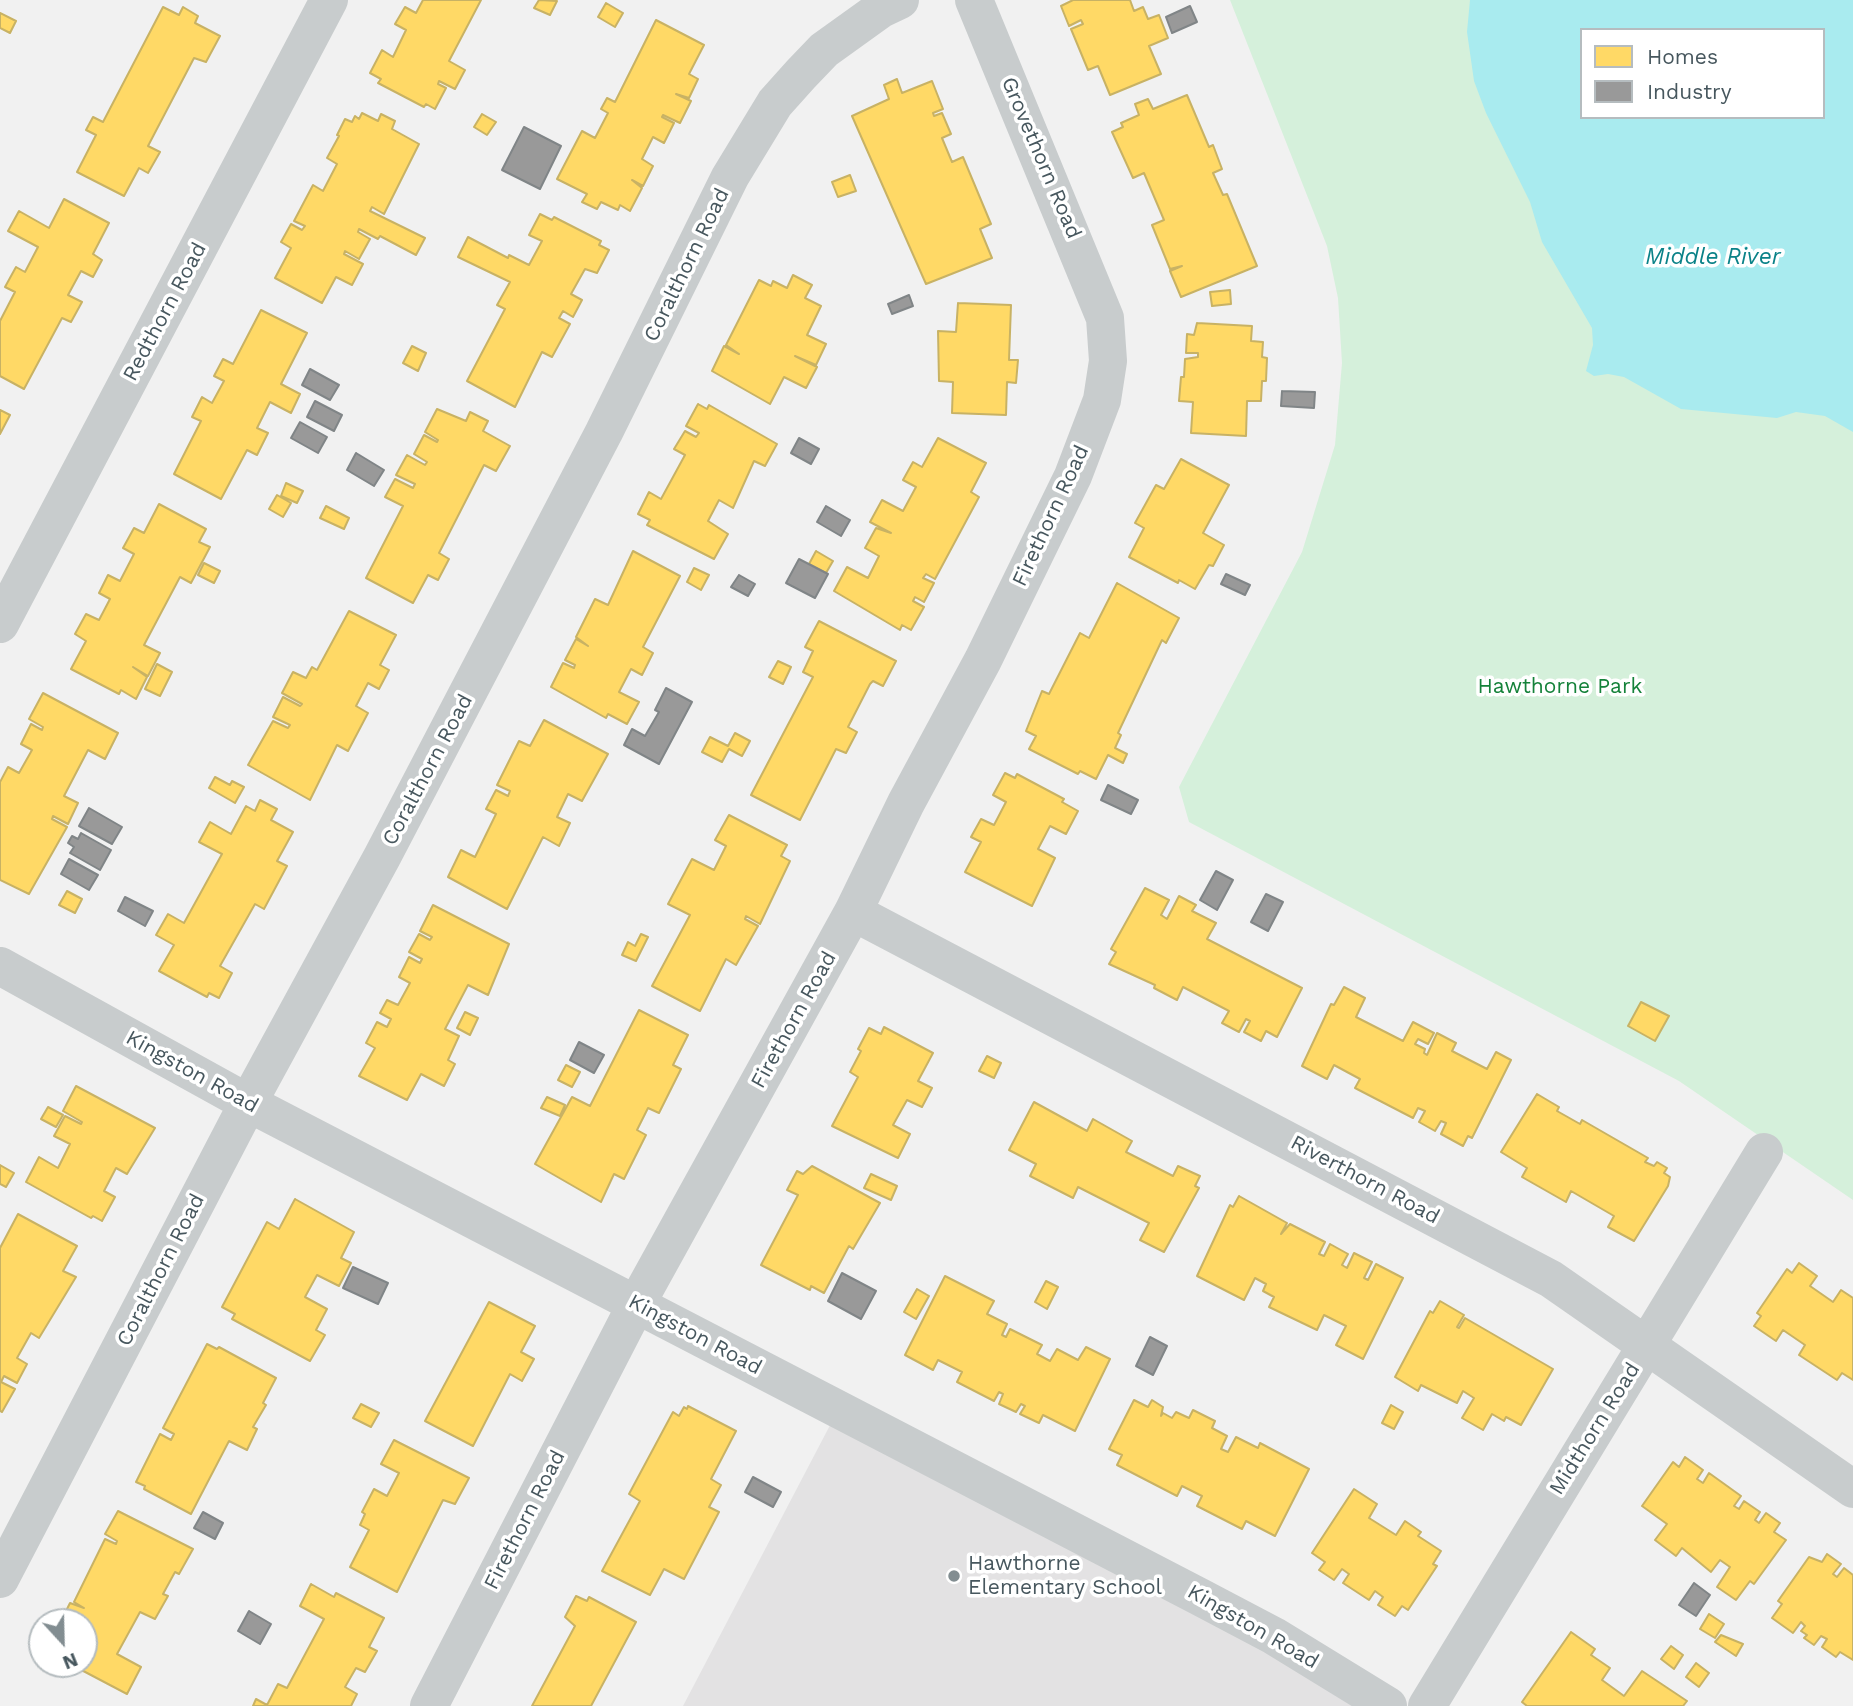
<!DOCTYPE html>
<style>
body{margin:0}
#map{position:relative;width:1853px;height:1706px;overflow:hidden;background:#f1f1f1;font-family:"Work Sans",sans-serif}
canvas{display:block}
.legend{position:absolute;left:1580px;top:28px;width:245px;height:91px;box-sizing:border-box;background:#fff;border:2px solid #b5bcbf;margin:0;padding:9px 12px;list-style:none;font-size:21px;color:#47575e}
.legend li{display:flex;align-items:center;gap:14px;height:35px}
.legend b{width:35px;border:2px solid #b5bcbf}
.north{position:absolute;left:28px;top:1608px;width:70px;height:70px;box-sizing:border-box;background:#fff;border:2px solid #b5bcbf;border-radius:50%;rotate:158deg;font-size:19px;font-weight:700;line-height:28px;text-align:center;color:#47575e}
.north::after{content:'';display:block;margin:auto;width:24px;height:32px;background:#828d91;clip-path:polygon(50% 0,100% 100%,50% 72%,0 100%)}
</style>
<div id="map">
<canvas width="1853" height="1706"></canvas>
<ul class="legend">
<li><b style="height:19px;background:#ffd966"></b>Homes</li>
<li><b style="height:19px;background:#999"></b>Industry</li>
</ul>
<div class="north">N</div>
</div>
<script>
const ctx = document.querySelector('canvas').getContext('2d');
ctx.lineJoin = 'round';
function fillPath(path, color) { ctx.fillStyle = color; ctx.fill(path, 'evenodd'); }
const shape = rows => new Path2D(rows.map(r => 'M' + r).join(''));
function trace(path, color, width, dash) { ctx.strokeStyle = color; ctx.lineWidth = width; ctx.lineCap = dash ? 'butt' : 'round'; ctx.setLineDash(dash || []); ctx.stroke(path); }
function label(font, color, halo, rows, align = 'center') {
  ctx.font = font + ' "Work Sans",sans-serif'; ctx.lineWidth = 7; ctx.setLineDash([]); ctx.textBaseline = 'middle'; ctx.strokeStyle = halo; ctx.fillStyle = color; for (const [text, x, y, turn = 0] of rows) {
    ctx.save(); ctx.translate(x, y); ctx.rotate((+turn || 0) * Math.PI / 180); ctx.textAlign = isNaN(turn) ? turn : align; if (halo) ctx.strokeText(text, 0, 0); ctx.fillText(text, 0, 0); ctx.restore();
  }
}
const education = shape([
 [838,1410,1379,1706,683,1706]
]);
const green = shape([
 [1230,0,1508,0,1581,258,1853,391,1853,1200,1679,1081,1189,822,1179,787,1302,552,1335,445,1342,363,1338,298,1327,246]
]);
const water = shape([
 [1470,0,1853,0,1853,432,1825,416,1796,412,1777,418,1681,409,1624,377,1608,374,1594,376,1586,371,1593,345,1592,328,1542,242,1530,202,1486,113,1474,81,1467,32],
 [1582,30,1823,30,1823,117,1582,117]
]);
const homes = shape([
 [423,0,481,0,449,61,465,70,455,89,439,81,438,84,446,88,435,109,426,104,424,107,378,83,381,79,370,73,382,50,393,57,406,30,395,24,405,7,416,13,423,0],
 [539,0,557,1,550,15,534,8,539,0],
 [1130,0,1134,11,1143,7,1148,19,1159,15,1168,38,1149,46,1161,74,1110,95,1098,66,1088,70,1071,29,1083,24,1081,20,1069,26,1061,6,1073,0,1130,0],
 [606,3,623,13,615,27,598,17,606,3],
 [163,7,179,15,183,7,198,16,195,23,220,36,206,62,194,58,148,146,160,152,148,173,139,168,124,196,77,172,96,135,86,130,93,117,103,122,163,7],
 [0,13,16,21,10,33,0,28,0,13],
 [656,20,704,45,689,74,698,79,689,98,676,94,691,101,680,123,663,115,662,117,674,123,664,143,653,137,642,159,653,166,643,186,632,180,642,188,630,211,620,205,618,210,601,202,597,209,582,202,587,194,557,179,582,131,595,138,608,113,601,109,607,98,615,102,656,20],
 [897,79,902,93,932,81,943,109,933,113,934,116,942,113,951,134,942,138,952,162,963,157,991,224,980,229,992,258,926,284,852,116,889,99,884,85,897,79],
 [1187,95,1209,147,1213,145,1222,169,1213,173,1223,195,1227,194,1257,266,1181,297,1170,271,1182,266,1170,269,1152,225,1164,220,1144,173,1133,178,1112,132,1123,127,1121,123,1139,115,1135,104,1148,99,1153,109,1187,95],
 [362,113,378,121,381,114,395,121,392,129,419,144,384,214,372,207,370,211,425,238,416,255,380,236,378,239,359,229,358,232,370,239,359,259,345,251,344,254,363,264,352,285,336,277,322,303,275,278,291,248,281,242,291,224,302,230,305,226,294,221,313,185,323,191,337,164,327,158,339,136,337,135,345,119,352,122,355,116,359,119,362,113],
 [482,114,496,122,487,135,474,127,482,114],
 [850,175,856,191,838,197,832,182,850,175],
 [64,199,109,223,93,254,102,260,93,277,81,271,68,295,82,302,71,322,62,318,24,389,0,376,0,321,15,292,5,287,16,267,25,272,38,247,8,231,19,211,49,228,64,199],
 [540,214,552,220,554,217,601,241,599,245,609,250,597,273,585,269,571,294,582,300,573,317,563,311,559,318,570,324,552,357,542,352,515,407,467,381,505,309,497,305,510,282,458,257,468,237,508,258,509,255,529,265,542,241,529,235,540,214],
 [793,275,812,285,805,298,821,306,807,335,826,344,816,365,795,356,817,367,806,388,784,377,770,404,712,371,724,346,739,354,726,345,759,280,771,286,773,281,787,288,793,275],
 [1230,290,1231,304,1212,306,1210,292,1230,290],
 [958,303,1011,305,1009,360,1018,360,1016,383,1007,382,1006,415,952,413,953,382,939,381,938,331,956,332,958,303],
 [261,310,307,333,281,384,300,394,291,413,270,402,257,428,268,433,257,455,247,450,221,499,174,474,201,421,192,417,202,397,212,403,224,381,214,376,223,359,233,364,261,310],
 [1197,323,1252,326,1251,341,1263,342,1262,357,1267,358,1266,381,1262,381,1261,401,1247,401,1246,436,1191,433,1193,402,1179,401,1181,377,1184,377,1185,359,1198,357,1198,353,1186,353,1187,334,1194,335,1197,323],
 [412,346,426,353,418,371,403,363,412,346],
 [698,404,707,409,709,405,777,444,765,466,754,461,733,508,719,500,708,521,728,534,714,559,647,525,650,520,638,514,649,492,661,499,685,455,674,449,685,431,696,437,699,433,686,426,698,404],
 [437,409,466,421,470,412,488,421,483,431,510,446,496,471,484,465,439,553,449,559,438,580,428,575,413,603,366,578,403,506,385,497,395,479,413,488,415,484,396,475,407,455,425,465,427,462,414,454,424,435,437,442,438,440,425,432,437,409],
 [0,410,10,415,0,434,0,410],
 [938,438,986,463,971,492,979,497,935,579,926,574,923,578,934,583,924,602,915,597,913,601,924,607,911,630,902,625,900,630,834,591,847,567,868,578,879,556,865,548,876,528,891,533,870,522,882,500,903,511,916,487,903,480,913,462,922,467,938,438],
 [1181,459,1229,485,1203,533,1224,545,1213,566,1209,565,1195,589,1179,580,1178,583,1129,557,1144,528,1135,523,1156,485,1164,489,1181,459],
 [286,483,303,491,297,503,281,496,286,483],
 [277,495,291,503,283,517,269,509,277,495],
 [159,504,206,529,199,542,210,547,191,583,180,577,144,645,160,653,148,676,133,667,147,677,136,699,121,690,119,694,71,669,86,641,75,634,86,614,99,620,110,599,99,593,108,575,120,581,134,554,123,548,134,528,144,533,159,504],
 [326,506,349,518,344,529,320,518,326,506],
 [633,551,680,576,643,647,653,653,642,675,631,669,619,692,639,702,627,724,608,714,606,718,551,687,563,663,574,668,575,665,565,660,576,639,588,646,576,637,595,599,608,605,633,551],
 [816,551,833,561,826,573,809,564,816,551],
 [204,563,220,571,214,583,198,575,204,563],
 [694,568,709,575,701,590,687,582,694,568],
 [1117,583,1179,618,1166,643,1162,640,1118,733,1121,735,1115,748,1127,754,1123,763,1108,755,1096,779,1080,771,1078,774,1029,749,1036,736,1026,731,1042,691,1049,694,1080,633,1089,638,1117,583],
 [349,611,396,635,380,665,389,670,379,689,368,683,356,706,368,713,348,751,337,745,310,800,248,765,273,721,288,728,290,725,273,717,283,697,300,706,302,704,282,693,293,672,306,678,312,667,317,670,349,611],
 [819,621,896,661,883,686,873,681,870,684,848,727,857,732,846,753,836,749,800,820,751,795,813,677,803,672,813,651,805,647,819,621],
 [778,661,791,667,783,684,769,677,778,661],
 [157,664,172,672,160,696,145,689,157,664],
 [43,693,118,733,105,759,88,750,64,796,78,803,68,824,53,816,52,819,67,827,29,894,0,880,0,782,8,767,19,773,32,750,21,744,31,724,42,730,43,727,29,719,43,693],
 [544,720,608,754,582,801,568,794,557,817,570,823,559,846,543,837,507,909,448,877,461,850,475,857,496,814,486,809,496,790,508,796,510,791,497,785,519,741,530,746,544,720],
 [735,733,750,741,742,756,729,749,722,762,702,752,710,737,728,746,735,733],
 [1005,773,1015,778,1017,774,1064,799,1062,802,1078,811,1066,834,1050,826,1038,849,1055,858,1032,906,965,872,981,842,971,837,981,819,994,825,1006,802,993,795,1005,773],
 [215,777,230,785,232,781,244,787,235,803,209,788,215,777],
 [260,800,277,809,271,820,293,832,277,861,287,866,264,909,255,904,220,966,232,973,219,998,209,993,207,997,159,971,174,945,156,935,168,914,184,923,222,854,199,842,210,822,231,834,246,806,255,811,260,800],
 [729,815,787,845,781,856,790,861,760,924,746,916,745,919,758,926,736,965,726,959,700,1011,652,986,690,915,668,904,692,859,714,870,726,846,715,840,729,815],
 [1145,888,1169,900,1161,915,1167,919,1179,896,1196,905,1192,911,1216,923,1207,939,1302,988,1277,1037,1266,1031,1261,1041,1244,1032,1250,1021,1246,1019,1239,1032,1222,1023,1229,1011,1183,987,1177,1000,1154,988,1155,985,1109,964,1116,952,1111,949,1145,888],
 [67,891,82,899,75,913,59,905,67,891],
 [433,905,509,944,488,995,468,985,445,1029,459,1036,448,1060,455,1064,444,1086,421,1074,407,1100,359,1076,375,1048,366,1043,377,1022,387,1027,391,1019,380,1013,387,1000,398,1005,410,983,399,977,409,957,420,963,422,959,409,952,419,934,430,940,432,937,420,931,433,905],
 [641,934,648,937,636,961,622,955,628,942,635,946,641,934],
 [1344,987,1365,998,1356,1017,1403,1041,1413,1022,1434,1033,1428,1044,1418,1039,1415,1044,1425,1049,1424,1053,1427,1055,1437,1033,1456,1043,1452,1051,1487,1069,1496,1052,1511,1060,1472,1138,1468,1136,1463,1146,1441,1134,1446,1123,1441,1121,1435,1131,1419,1122,1425,1111,1418,1108,1413,1118,1355,1088,1360,1079,1334,1065,1327,1079,1302,1066,1331,1004,1334,1005,1344,987],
 [1641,1002,1669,1016,1655,1041,1628,1026,1641,1002],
 [639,1010,688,1035,673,1065,681,1069,659,1113,648,1108,637,1130,646,1135,624,1179,614,1174,601,1202,535,1164,572,1097,590,1106,639,1010],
 [465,1012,478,1018,470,1035,457,1028,465,1012],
 [884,1027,933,1053,918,1081,932,1088,922,1107,907,1100,893,1125,910,1134,898,1158,832,1126,858,1077,850,1072,861,1051,858,1049,869,1028,881,1034,884,1027],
 [987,1056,1001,1063,994,1078,979,1071,987,1056],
 [566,1065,580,1072,572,1087,558,1080,566,1065],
 [76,1086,155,1128,127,1174,116,1168,104,1191,115,1197,102,1221,93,1216,91,1218,26,1182,39,1157,58,1168,70,1144,54,1136,65,1116,81,1124,82,1122,63,1111,76,1086],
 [1537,1094,1559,1107,1557,1111,1580,1124,1582,1120,1648,1158,1645,1162,1654,1166,1657,1162,1667,1168,1664,1173,1670,1177,1668,1186,1634,1241,1608,1227,1614,1216,1571,1191,1566,1202,1522,1177,1527,1168,1501,1152,1537,1094],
 [547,1097,565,1105,560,1116,541,1108,547,1097],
 [1034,1102,1087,1131,1093,1119,1132,1141,1126,1152,1173,1176,1178,1166,1200,1176,1195,1186,1199,1188,1164,1252,1140,1240,1149,1223,1078,1187,1073,1198,1030,1176,1036,1164,1009,1150,1034,1102],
 [48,1107,63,1115,56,1127,41,1119,48,1107],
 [0,1165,14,1173,6,1187,0,1184,0,1165],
 [812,1166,880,1203,853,1249,849,1246,824,1293,811,1286,810,1290,761,1265,798,1195,787,1190,797,1171,803,1174,812,1166],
 [871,1174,897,1186,891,1200,864,1188,871,1174],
 [1239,1196,1287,1223,1281,1234,1290,1224,1325,1242,1319,1254,1324,1256,1330,1244,1348,1254,1342,1265,1347,1268,1354,1253,1372,1262,1364,1278,1368,1280,1376,1264,1403,1278,1363,1359,1336,1345,1346,1326,1324,1315,1317,1330,1269,1307,1274,1297,1263,1291,1266,1284,1255,1278,1244,1300,1197,1276,1230,1205,1233,1207,1239,1196],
 [295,1199,354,1232,341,1258,351,1263,339,1286,317,1275,305,1297,327,1309,316,1330,325,1335,310,1361,232,1319,235,1314,222,1307,267,1222,279,1229,295,1199],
 [18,1214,77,1246,63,1271,76,1277,39,1338,31,1333,17,1358,27,1364,17,1383,4,1376,1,1382,15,1389,2,1412,0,1411,0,1248,18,1214],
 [1799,1263,1817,1276,1810,1286,1833,1302,1841,1290,1853,1298,1853,1380,1842,1373,1837,1380,1799,1355,1805,1345,1783,1330,1776,1341,1754,1326,1761,1316,1757,1313,1787,1269,1792,1273,1799,1263],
 [945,1276,994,1301,987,1314,1007,1324,1002,1335,1006,1337,1010,1329,1042,1345,1037,1354,1050,1361,1057,1349,1078,1360,1086,1347,1110,1359,1075,1431,1043,1415,1039,1423,1020,1414,1025,1406,1021,1404,1016,1412,999,1404,1003,1394,999,1392,994,1401,957,1382,962,1372,938,1360,933,1370,905,1355,945,1276],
 [1046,1281,1058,1287,1047,1309,1035,1302,1046,1281],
 [917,1289,929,1296,916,1319,904,1312,917,1289],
 [1440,1301,1464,1315,1457,1327,1459,1328,1465,1318,1553,1369,1521,1425,1506,1417,1504,1421,1492,1414,1483,1430,1462,1418,1474,1398,1463,1391,1457,1403,1421,1385,1418,1391,1395,1377,1430,1311,1433,1313,1440,1301],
 [489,1302,535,1326,521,1352,534,1359,522,1381,510,1374,473,1446,425,1421,489,1302],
 [207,1344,217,1349,219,1347,276,1378,263,1403,266,1405,253,1427,257,1429,247,1450,229,1441,191,1514,144,1489,145,1486,136,1482,160,1434,171,1440,174,1434,163,1428,207,1344],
 [1134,1400,1148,1407,1152,1400,1163,1407,1161,1416,1163,1413,1172,1418,1176,1412,1189,1418,1193,1410,1215,1421,1212,1428,1227,1436,1221,1449,1228,1452,1236,1437,1258,1448,1260,1443,1309,1469,1275,1536,1246,1521,1242,1529,1197,1506,1202,1496,1182,1486,1177,1496,1117,1465,1122,1455,1109,1449,1134,1400],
 [361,1404,379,1413,371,1427,353,1418,361,1404],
 [1391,1405,1403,1412,1394,1429,1382,1423,1391,1405],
 [688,1406,736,1431,711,1479,721,1485,709,1507,719,1512,684,1579,664,1569,650,1595,602,1571,640,1501,629,1494,673,1412,679,1416,684,1407,687,1409,688,1406],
 [394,1440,469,1478,455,1504,443,1500,397,1592,350,1567,369,1530,360,1525,365,1514,362,1512,374,1489,387,1496,399,1473,381,1464,394,1440],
 [1685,1457,1703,1470,1697,1479,1703,1483,1709,1473,1741,1496,1734,1506,1739,1509,1744,1501,1760,1512,1755,1520,1759,1523,1766,1513,1780,1523,1774,1532,1786,1540,1754,1584,1750,1581,1736,1600,1717,1587,1730,1567,1720,1560,1711,1572,1682,1548,1676,1556,1655,1540,1667,1524,1642,1506,1673,1462,1679,1467,1685,1457],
 [1354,1489,1377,1504,1369,1518,1396,1535,1405,1521,1421,1532,1418,1536,1441,1551,1433,1564,1437,1566,1408,1610,1402,1606,1395,1616,1378,1605,1383,1597,1375,1591,1369,1600,1343,1583,1349,1574,1342,1569,1334,1580,1319,1570,1325,1562,1312,1553,1354,1489],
 [118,1511,193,1549,179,1574,175,1572,163,1594,168,1596,155,1619,140,1612,117,1654,141,1667,127,1694,70,1664,84,1664,84,1622,61,1621,70,1603,84,1608,74,1602,105,1539,116,1544,117,1541,105,1534,118,1511],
 [1827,1554,1841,1564,1833,1574,1837,1577,1844,1568,1853,1575,1853,1660,1840,1652,1836,1657,1822,1647,1827,1639,1821,1636,1814,1645,1804,1638,1807,1635,1801,1631,1805,1626,1801,1622,1793,1633,1772,1618,1782,1604,1778,1601,1809,1557,1822,1562,1827,1554],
 [311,1584,334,1597,336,1593,384,1618,369,1647,377,1651,365,1672,356,1668,345,1687,357,1694,351,1706,253,1706,256,1699,267,1705,278,1684,287,1688,324,1619,300,1606,311,1584],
 [576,1596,587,1601,589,1597,636,1622,591,1706,532,1706,575,1626,565,1617,576,1596],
 [1709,1614,1724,1624,1715,1638,1700,1629,1709,1614],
 [1571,1632,1595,1649,1591,1655,1610,1668,1602,1680,1624,1696,1642,1671,1687,1701,1683,1706,1527,1706,1522,1702,1571,1632],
 [1721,1635,1743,1644,1736,1656,1715,1642,1721,1635],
 [1671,1646,1683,1655,1674,1669,1661,1659,1671,1646],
 [1696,1663,1709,1673,1699,1687,1686,1677,1696,1663]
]);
const industry = shape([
 [1190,6,1197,22,1172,33,1166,17,1190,6],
 [524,127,561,146,540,189,502,170,524,127],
 [909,295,913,306,892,314,888,304,909,295],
 [310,369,339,385,330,400,302,385,310,369],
 [1282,391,1315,392,1314,408,1281,406,1282,391],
 [315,401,342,415,334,431,307,417,315,401],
 [300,422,327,437,318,453,291,438,300,422],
 [799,438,819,449,811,464,791,453,799,438],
 [356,453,384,470,374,486,347,470,356,453],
 [826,506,850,520,841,536,817,522,826,506],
 [799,559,828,574,815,598,786,583,799,559],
 [1226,574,1250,585,1245,595,1221,584,1226,574],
 [739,575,755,584,748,596,731,587,739,575],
 [666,688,692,702,659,764,624,745,632,729,645,736,659,712,655,710,666,688],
 [1108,785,1138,800,1131,814,1101,800,1108,785],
 [89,808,122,827,112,844,79,826,89,808],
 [81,833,111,850,100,870,70,853,74,847,68,843,72,836,78,839,81,833],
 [69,859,98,875,89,890,61,874,69,859],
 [1216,871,1233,880,1217,910,1200,900,1216,871],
 [1266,894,1283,902,1268,931,1251,922,1266,894],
 [125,897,153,911,145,926,118,911,125,897],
 [579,1042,604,1055,594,1073,570,1060,579,1042],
 [353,1267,388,1283,378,1304,343,1288,353,1267],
 [842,1273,876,1291,861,1319,828,1301,842,1273],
 [1150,1337,1167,1346,1153,1375,1136,1366,1150,1337],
 [753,1477,781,1492,773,1507,745,1492,753,1477],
 [203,1512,223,1523,215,1539,194,1528,203,1512],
 [1694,1583,1710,1595,1696,1616,1679,1605,1694,1583],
 [249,1611,271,1624,260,1644,238,1631,249,1611]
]);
const street = shape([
 [0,624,329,0],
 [853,912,1551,1279,1853,1489],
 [0,966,248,1103,1200,1597,1274,1636,1388,1706],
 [0,1579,248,1103,382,857,604,432,730,177,775,103,801,74,824,50,881,9,900,0],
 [429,1706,637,1303,853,912,906,803,983,660,1073,476,1102,400,1108,361,1105,318,974,0],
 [1427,1706,1764,1152]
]);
const markers = [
 [954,1576,7,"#828d91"]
];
const streetNames = [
 ["Grovethorn Road",1041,158,67],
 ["Coralthorn Road",687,265,-64],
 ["Redthorn Road",165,312,-62],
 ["Firethorn Road",1051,516,-65],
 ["Coralthorn Road",428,770,-62],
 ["Firethorn Road",794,1020,-61],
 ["Kingston Road",192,1072,29],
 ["Riverthorn Road",1365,1180,28],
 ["Coralthorn Road",161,1270,-63],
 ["Kingston Road",695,1335,28],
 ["Midthorn Road",1595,1429,-58],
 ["Firethorn Road",525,1520,-63],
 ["Kingston Road",1253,1627,30]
];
const parkNames = [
 ["Hawthorne Park",1560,687]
];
const poiNames = [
 ["Hawthorne",968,1564],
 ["Elementary School",968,1588]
];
const waterNames = [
 ["Middle River",1713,257]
];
fillPath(education, '#e3e2e3');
fillPath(green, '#d5f0db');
fillPath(water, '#a9ebef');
fillPath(homes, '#ffd966');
trace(homes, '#c8b264', 2);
fillPath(industry, '#999');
trace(industry, '#808587', 2);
trace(street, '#c8cccd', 38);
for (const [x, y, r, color] of markers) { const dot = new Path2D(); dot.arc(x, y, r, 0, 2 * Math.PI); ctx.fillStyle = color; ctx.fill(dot); trace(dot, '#fff', 2.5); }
label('21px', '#47575e', '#fff', streetNames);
label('21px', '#15823a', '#fff', parkNames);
label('21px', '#47575e', '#fff', poiNames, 'left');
label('italic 23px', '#0b8288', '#fff', waterNames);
</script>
